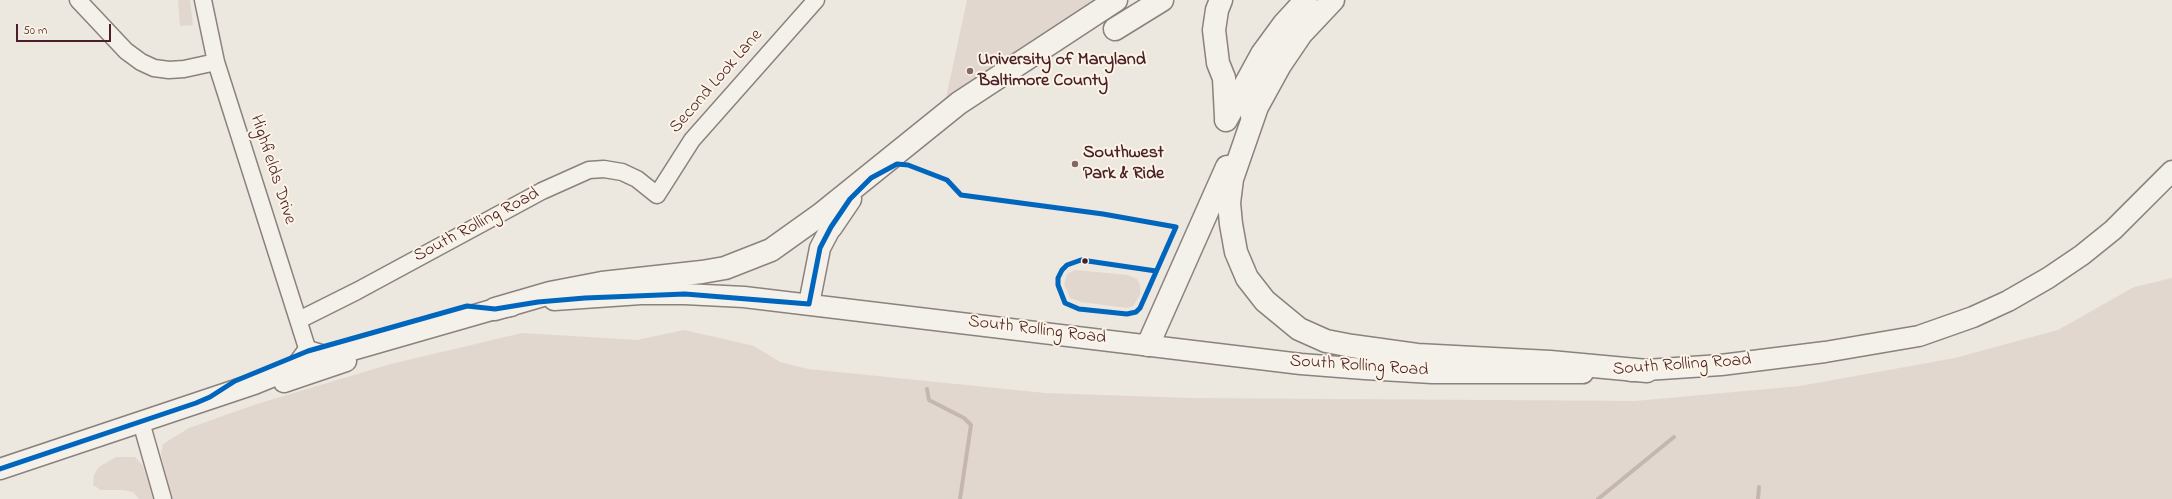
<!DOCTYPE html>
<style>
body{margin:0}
#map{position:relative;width:2172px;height:499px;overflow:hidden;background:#ece7df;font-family:"Indie Flower",sans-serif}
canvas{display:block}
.scale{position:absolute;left:16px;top:24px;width:95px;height:18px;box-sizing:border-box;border:2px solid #4a1f2b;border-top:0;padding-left:5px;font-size:12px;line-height:14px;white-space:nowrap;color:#4a1f2b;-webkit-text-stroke:3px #fcf5e5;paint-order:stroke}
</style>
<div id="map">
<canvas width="2172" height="499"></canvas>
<div class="scale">50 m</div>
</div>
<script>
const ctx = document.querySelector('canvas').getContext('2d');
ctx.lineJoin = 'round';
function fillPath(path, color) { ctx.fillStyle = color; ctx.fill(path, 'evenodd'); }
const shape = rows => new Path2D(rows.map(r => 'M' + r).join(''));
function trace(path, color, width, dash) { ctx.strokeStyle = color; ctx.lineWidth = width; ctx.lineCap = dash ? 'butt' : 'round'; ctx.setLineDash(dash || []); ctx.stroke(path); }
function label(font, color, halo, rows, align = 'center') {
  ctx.font = font + ' "Indie Flower",sans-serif'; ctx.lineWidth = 4; ctx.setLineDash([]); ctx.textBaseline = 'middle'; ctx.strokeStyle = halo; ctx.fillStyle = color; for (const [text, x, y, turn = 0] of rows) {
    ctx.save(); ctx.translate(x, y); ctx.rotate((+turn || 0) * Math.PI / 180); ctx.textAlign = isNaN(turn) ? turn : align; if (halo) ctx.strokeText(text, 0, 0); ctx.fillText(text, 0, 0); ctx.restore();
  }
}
const built = shape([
 [967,0,1096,0,946,98]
]);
const green = shape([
 [178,0,190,0,193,25,180,26],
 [1075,270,1128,275,1137,279,1140,285,1140,295,1133,306,1127,308,1081,302,1070,298,1064,284,1067,274],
 [2172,278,2172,499,171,499,161,454,163,444,189,428,257,404,391,364,522,333,637,340,684,330,754,346,780,362,808,369,1045,393,1189,398,1635,401,1800,386,1955,358,2058,330,2134,287],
 [116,457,135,457,143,466,153,499,139,499,133,492,123,490,101,490,93,485,94,475,99,467]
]);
const stream = shape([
 [927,389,929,400,964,418,971,425,960,499],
 [1598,499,1674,437],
 [1758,499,1759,487]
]);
const minor = shape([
 [78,0,126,51,141,62,154,68,169,70,184,69,216,62],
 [203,0,216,62,308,351],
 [299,320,357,291,542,191,589,170,604,169,622,172,637,179,657,195,692,140,816,0],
 [141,422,163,499]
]);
const major = shape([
 [554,300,641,294,685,294,744,297,1301,364,1365,369,1432,373,1583,373],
 [809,304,820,248,831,227],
 [308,351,328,357,495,309,511,306],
 [1631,371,1721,365,1825,352,1919,336,1973,317,2008,301,2048,278,2082,255,2113,230,2172,171],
 [284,382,346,361],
 [0,469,254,384,296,367,308,351]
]);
const highway = shape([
 [1221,0,1217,10,1214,30,1218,63,1224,78,1226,117],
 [1115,29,1162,0],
 [1258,104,1232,179,1229,203,1231,224,1236,252,1247,278,1265,301,1299,329,1326,341,1352,346,1417,355,1550,362,1647,371],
 [1252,116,1280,65,1301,34,1333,0],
 [1226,120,1262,54,1284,24,1306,0],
 [831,227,850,199],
 [495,309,550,293,602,283,702,272,725,268,771,250,820,215,959,103,1116,0],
 [1148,345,1227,167]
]);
const bus1 = shape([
 [1156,271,1081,260,1067,265,1062,270,1058,278,1058,285,1065,303,1079,309,1127,314,1136,312,1140,308,1176,227],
 [809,304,820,248,831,227,850,199,871,178,897,164,908,165,947,180,961,195,1103,214,1176,227],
 [0,469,196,403,210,397,235,381,308,351,467,306,495,309,538,302,585,298,685,294,809,304]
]);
const markers = [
 [970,71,4,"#83656a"],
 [1075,164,4,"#83656a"],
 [1085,261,3.5,"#4a1f2b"]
];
const poiNames = [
 ["University of Maryland",978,61],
 ["Baltimore County",978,82],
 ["Southwest",1083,154],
 ["Park & Ride",1083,175]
];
const streetNames = [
 ["Second Look Lane",717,82,-49],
 ["Highfields Drive",272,170,72],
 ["South Rolling Road",477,226,-28],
 ["South Rolling Road",1037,331,7],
 ["South Rolling Road",1682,366,-4],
 ["South Rolling Road",1359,367,4]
];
fillPath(built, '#e2d7ce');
fillPath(green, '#e1d7ce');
trace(stream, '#c6b6b0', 4);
trace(minor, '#8b817f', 19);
trace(major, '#8b817f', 23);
trace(highway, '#8b817f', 25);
trace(minor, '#f4f0ea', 16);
trace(major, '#f4f0ea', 20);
trace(highway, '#f4f0ea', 22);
trace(bus1, '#0065bd', 5);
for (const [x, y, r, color] of markers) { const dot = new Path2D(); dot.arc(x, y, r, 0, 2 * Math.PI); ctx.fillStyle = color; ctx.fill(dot); trace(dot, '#fcf5e5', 1.5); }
label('bold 18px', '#4a1f2b', '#fcf5e5', poiNames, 'left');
label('18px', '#4a1f2b', '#fcf5e5', streetNames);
</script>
